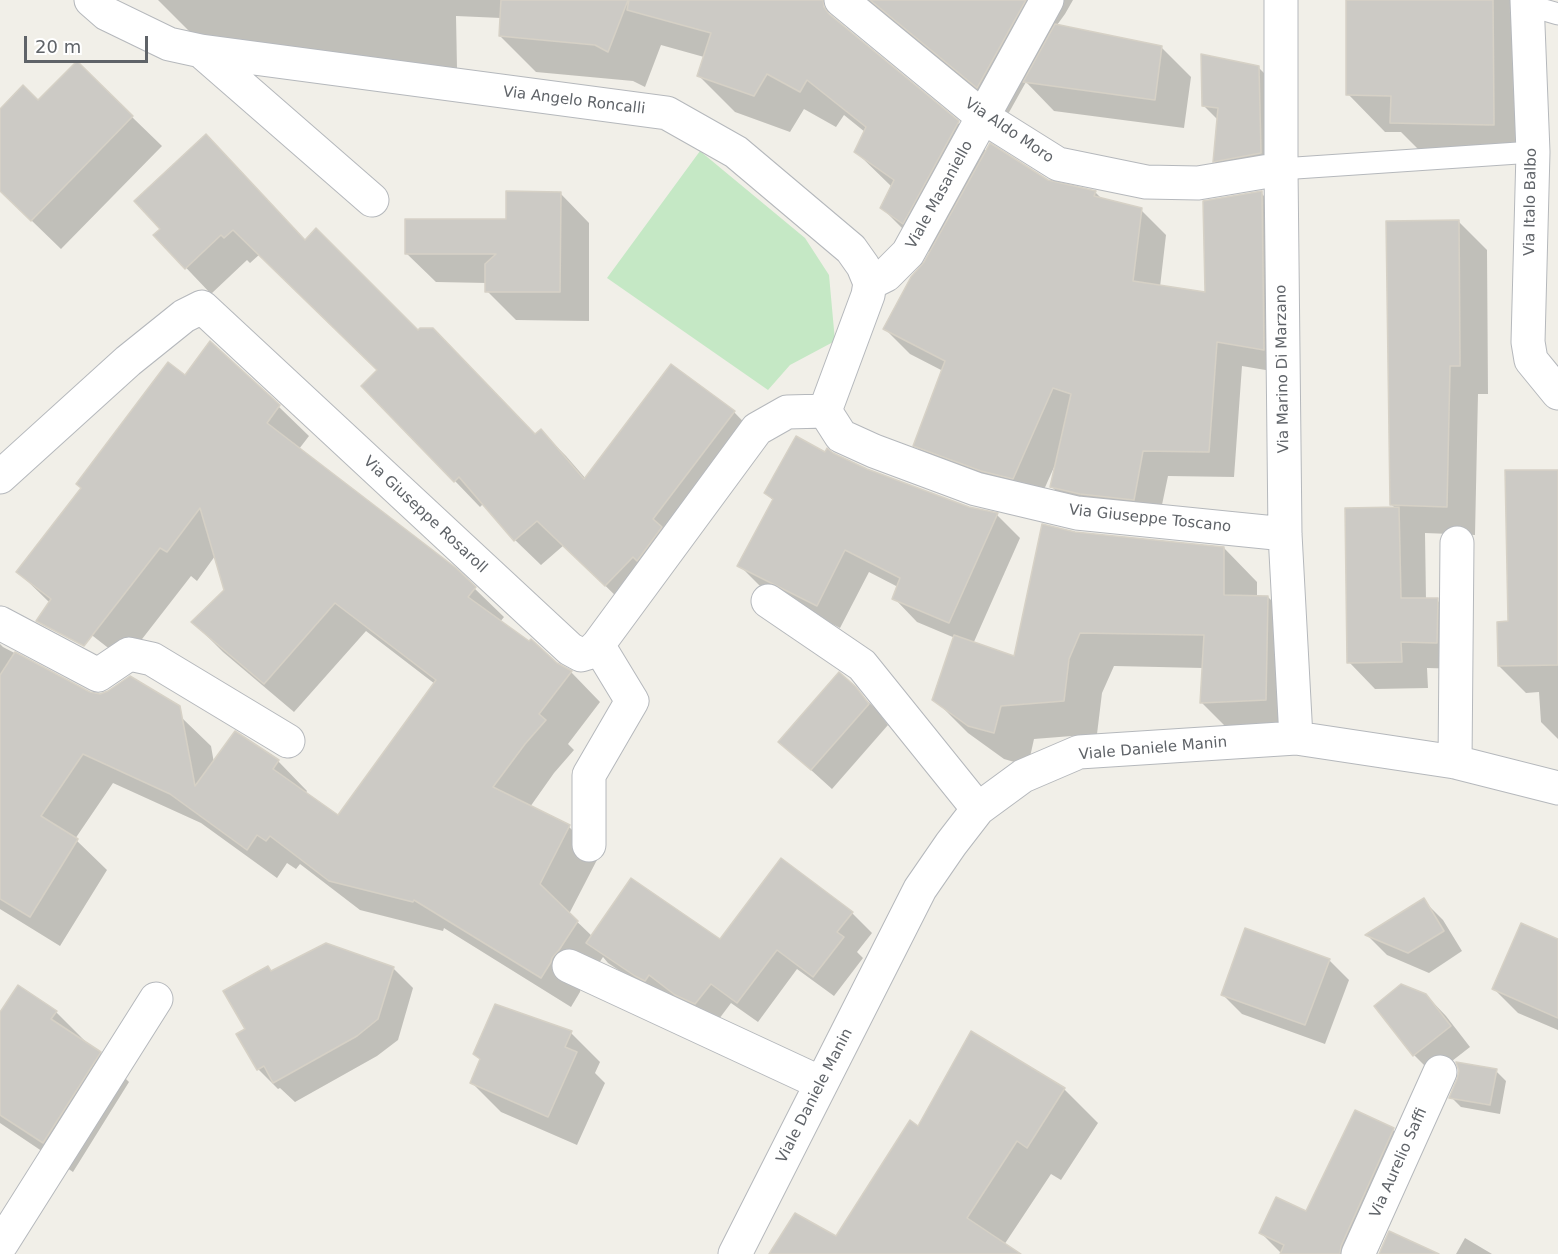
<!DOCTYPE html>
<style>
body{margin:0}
#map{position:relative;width:1558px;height:1254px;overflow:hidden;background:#f1efe8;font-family:"DejaVu Sans",sans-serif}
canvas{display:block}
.scale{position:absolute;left:24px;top:36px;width:124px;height:27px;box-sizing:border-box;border:3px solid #5f6368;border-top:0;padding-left:8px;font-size:18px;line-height:21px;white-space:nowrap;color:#5f6368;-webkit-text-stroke:4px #fff;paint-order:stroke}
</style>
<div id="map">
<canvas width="1558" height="1254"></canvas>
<div class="scale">20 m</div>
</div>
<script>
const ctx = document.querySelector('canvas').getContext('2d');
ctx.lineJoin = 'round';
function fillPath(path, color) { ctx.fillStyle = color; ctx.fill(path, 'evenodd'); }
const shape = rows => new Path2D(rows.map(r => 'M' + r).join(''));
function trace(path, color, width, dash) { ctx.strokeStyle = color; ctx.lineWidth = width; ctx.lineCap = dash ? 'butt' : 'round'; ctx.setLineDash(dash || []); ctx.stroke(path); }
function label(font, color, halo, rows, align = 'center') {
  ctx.font = font + ' "DejaVu Sans",sans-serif'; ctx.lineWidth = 6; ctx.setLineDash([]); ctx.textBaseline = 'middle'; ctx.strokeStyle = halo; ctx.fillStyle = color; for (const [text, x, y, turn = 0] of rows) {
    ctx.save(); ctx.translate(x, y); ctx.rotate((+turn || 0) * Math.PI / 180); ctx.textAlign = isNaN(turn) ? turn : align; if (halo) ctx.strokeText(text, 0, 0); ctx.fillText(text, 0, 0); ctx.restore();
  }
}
const green = shape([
 [700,151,805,238,829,275,835,341,790,365,768,390,607,278]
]);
const shadow = shape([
 [158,0,799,0,958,123,987,152,1048,181,1095,192,1103,200,1141,210,1166,235,1160,287,1206,294,1261,193,1286,218,1289,374,1242,366,1234,477,1168,476,1158,524,1077,512,1052,487,1055,465,1038,503,940,470,915,445,943,371,910,354,885,329,931,253,918,244,882,208,892,187,856,152,865,132,844,115,836,127,804,109,790,132,735,112,698,75,704,57,661,45,645,87,633,81,536,72,500,36,501,18,456,16,457,68,350,60,192,34],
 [868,0,1073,0,1065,14,1057,25,1161,47,1191,77,1184,128,1054,111,1026,82,1007,116,881,13],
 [1347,0,1530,0,1531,162,1429,160,1401,132,1385,132,1348,94],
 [1258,67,1288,97,1290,182,1243,190,1214,161,1219,121,1203,105],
 [38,102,132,117,162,146,61,249,0,190,0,110],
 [560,193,589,223,589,321,516,320,487,291,487,283,436,282,406,253,507,221],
 [136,201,306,241,418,332,535,435,541,431,566,456,586,479,734,412,759,438,678,545,686,554,663,585,660,582,631,611,564,545,541,565,515,540,484,503,480,507,455,481,379,370,260,254,250,263,247,260,211,294,155,235,162,229],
 [1458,221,1487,250,1488,394,1478,394,1475,535,1425,533,1426,600,1437,600,1464,627,1464,669,1427,668,1428,688,1375,689,1349,662,1395,508,1391,504],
 [210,344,279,407,309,436,299,449,474,588,504,617,500,622,556,664,571,672,600,702,568,744,574,750,554,773,530,807,569,827,599,856,569,914,593,937,721,941,852,913,872,933,857,952,863,958,834,996,797,969,758,1022,731,1003,716,1023,697,1014,669,994,666,1000,657,996,608,963,603,957,588,980,581,987,580,992,571,1007,444,928,443,931,360,910,300,864,296,869,287,863,277,878,201,823,113,783,75,839,107,870,60,946,0,909,0,644,3,647,93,694,167,740,182,718,211,746,214,763,278,761,307,791,305,794,338,817,435,684,366,631,294,712,223,652,193,622,225,591,215,556,197,581,191,576,125,661,48,601,18,572,185,377],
 [825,454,832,454,867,470,969,508,997,515,1020,538,973,644,1015,658,1075,533,1224,548,1257,582,1257,597,1268,597,1302,631,1300,733,1235,736,1201,702,1203,668,1114,666,1102,693,1097,734,1034,739,1028,766,1004,759,968,733,934,699,955,638,917,622,894,598,898,587,869,572,840,628,763,589,739,565,774,501,765,493],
 [1558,472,1558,739,1541,722,1539,692,1526,693,1499,666,1510,622],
 [855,689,876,709,888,725,832,789,780,742],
 [1423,900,1443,920,1462,951,1429,973,1387,955,1367,935],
 [1558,941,1558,1030,1518,1013,1494,989],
 [1329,960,1349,980,1325,1044,1242,1014,1222,994],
 [393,968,413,988,398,1040,377,1056,295,1102,280,1088,278,1089,258,1069,247,1030],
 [1426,995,1446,1016,1470,1047,1434,1075,1414,1055],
 [56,1012,85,1041,84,1043,100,1053,129,1082,73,1172,0,1123,0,1015],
 [571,1033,600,1062,595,1073,605,1083,577,1145,501,1112,471,1082],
 [972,1033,1064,1089,1098,1123,1061,1180,1051,1174,1004,1245,1019,1254,771,1254,836,1238,918,1128],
 [1460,1071,1496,1071,1506,1081,1500,1114,1461,1107,1451,1097],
 [1393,1130,1420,1157,1377,1254,1282,1254,1261,1233,1307,1213],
 [1465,1238,1492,1254,1456,1254]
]);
const building = shape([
 [501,0,628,0,608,52,595,45,499,36,501,0],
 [629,0,823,0,824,7,829,14,959,121,903,224,880,208,894,180,854,152,866,127,807,80,800,92,767,74,754,96,697,76,711,33,627,10,629,0],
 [870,0,1026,0,977,88,870,0],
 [1346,0,1493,0,1494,125,1390,123,1391,96,1346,95,1346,0],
 [1055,24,1162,46,1155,100,1023,82,1055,24],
 [1201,54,1259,66,1261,153,1213,162,1218,108,1202,106,1201,54],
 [77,61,133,116,31,221,0,191,0,109,23,85,38,100,77,61],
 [206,134,305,240,316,228,418,330,420,328,433,328,535,434,541,429,584,479,671,364,735,411,653,519,662,527,637,561,633,557,605,586,537,521,514,541,459,477,454,482,361,386,377,370,233,230,224,238,221,235,185,269,153,235,160,229,134,201,206,134],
 [990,143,1048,180,1096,191,1094,196,1142,208,1133,281,1205,292,1203,201,1262,191,1264,350,1217,342,1209,452,1143,451,1134,500,1080,494,1050,487,1071,394,1053,388,1013,479,981,471,913,446,945,361,883,329,911,277,924,262,990,143],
 [506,191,561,192,560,292,485,292,485,264,496,254,405,254,405,219,506,219,506,191],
 [1459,220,1460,366,1450,366,1447,507,1390,505,1386,221,1459,220],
 [210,341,280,405,267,423,456,568,476,587,468,597,529,641,531,639,557,663,572,671,539,714,546,720,525,744,493,787,570,825,540,884,578,921,559,950,552,958,551,962,541,978,414,900,413,902,329,881,270,836,266,841,257,835,247,850,170,794,83,754,41,816,78,839,30,917,0,899,0,675,15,652,90,692,100,694,108,691,130,676,180,706,195,786,235,731,279,760,273,769,338,815,436,680,335,603,264,684,191,622,224,590,200,508,167,552,160,548,84,646,36,621,51,599,16,572,81,488,76,484,168,362,185,375,210,341],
 [796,436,825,452,827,448,833,453,867,469,969,507,998,513,949,623,892,599,900,578,845,550,817,606,737,566,773,499,764,493,796,436],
 [1505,470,1558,470,1558,665,1498,666,1497,622,1508,621,1505,470],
 [1399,507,1401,598,1438,598,1437,643,1401,642,1402,662,1347,663,1345,508,1399,507],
 [1042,524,1075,532,1224,547,1224,595,1268,596,1266,700,1200,703,1204,635,1080,633,1069,659,1064,701,1001,706,994,733,968,726,932,700,954,635,1014,656,1042,524],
 [839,672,856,687,869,704,811,770,778,742,839,672],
 [781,858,853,912,837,932,844,937,813,977,777,950,737,1003,711,984,695,1004,675,995,649,975,645,981,635,976,586,943,631,878,720,939,781,858],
 [1424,898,1444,931,1408,953,1365,935,1424,898],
 [1521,923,1558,939,1558,1018,1492,989,1521,923],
 [1245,928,1330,959,1305,1025,1221,995,1245,928],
 [326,943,394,967,378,1019,357,1036,273,1083,264,1066,257,1070,236,1034,245,1029,223,991,268,966,271,971,326,943],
 [1401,984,1426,994,1451,1026,1413,1056,1374,1006,1401,984],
 [18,985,57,1011,51,1019,101,1052,43,1143,0,1115,0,1012,18,985],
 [495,1004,572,1031,565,1047,577,1052,548,1117,470,1083,480,1059,473,1054,495,1004],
 [971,1031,1065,1088,1027,1148,1017,1141,967,1218,1021,1254,769,1254,795,1213,836,1236,910,1120,918,1126,971,1031],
 [1456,1062,1497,1069,1490,1105,1449,1098,1457,1079,1459,1071,1456,1062],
 [1355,1110,1394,1128,1341,1246,1340,1254,1280,1254,1284,1245,1259,1233,1276,1197,1306,1211,1355,1110],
 [1389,1231,1439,1254,1379,1254,1389,1231]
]);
const service = shape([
 [1527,5,1558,14],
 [1281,169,1533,152]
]);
const minor = shape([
 [91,0,107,14,169,44,201,51,667,113,736,152,851,249,863,266,870,283,868,295,825,411],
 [841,0,983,117,1058,164,1146,182,1198,183,1281,169],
 [1281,0,1281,169,1285,534,1296,738],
 [1527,0,1533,152,1528,342,1531,360,1558,393],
 [201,51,372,200],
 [870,283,886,275,908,253,1047,0],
 [825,411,841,436,874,451,976,489,1077,513,1285,534],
 [0,477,128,361,184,316,202,307,570,649,581,655,591,652,598,645,757,429,787,412,825,411],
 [768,601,862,665,978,809],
 [0,623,98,675,129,654,152,659,288,741],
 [1455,762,1457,543],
 [589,845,589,775,632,701,598,645],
 [569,966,821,1083],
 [2,1243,156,999],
 [735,1254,920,889,951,844,978,809,1023,776,1079,752,1296,738,1455,762,1558,788],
 [1358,1254,1440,1072]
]);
const streetNames = [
 ["Via Angelo Roncalli",574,101,7],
 ["Via Aldo Moro",1009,131,34],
 ["Viale Masaniello",940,195,-61],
 ["Via Italo Balbo",1531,202,-89],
 ["Via Marino Di Marzano",1283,369,-91],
 ["Via Giuseppe Rosaroll",425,515,43],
 ["Via Giuseppe Toscano",1150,519,6],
 ["Viale Daniele Manin",1153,749,-5],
 ["Viale Daniele Manin",815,1096,-63],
 ["Via Aurelio Saffi",1399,1163,-66]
];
fillPath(green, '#c5e8c5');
fillPath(shadow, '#0003');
fillPath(building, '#cccac5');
trace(building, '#d6d1c6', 1.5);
trace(service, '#b5b8bc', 23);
trace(minor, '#b5b8bc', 35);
trace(service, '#fff', 21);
trace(minor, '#fff', 33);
label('15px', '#5f6368', '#fff', streetNames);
</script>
